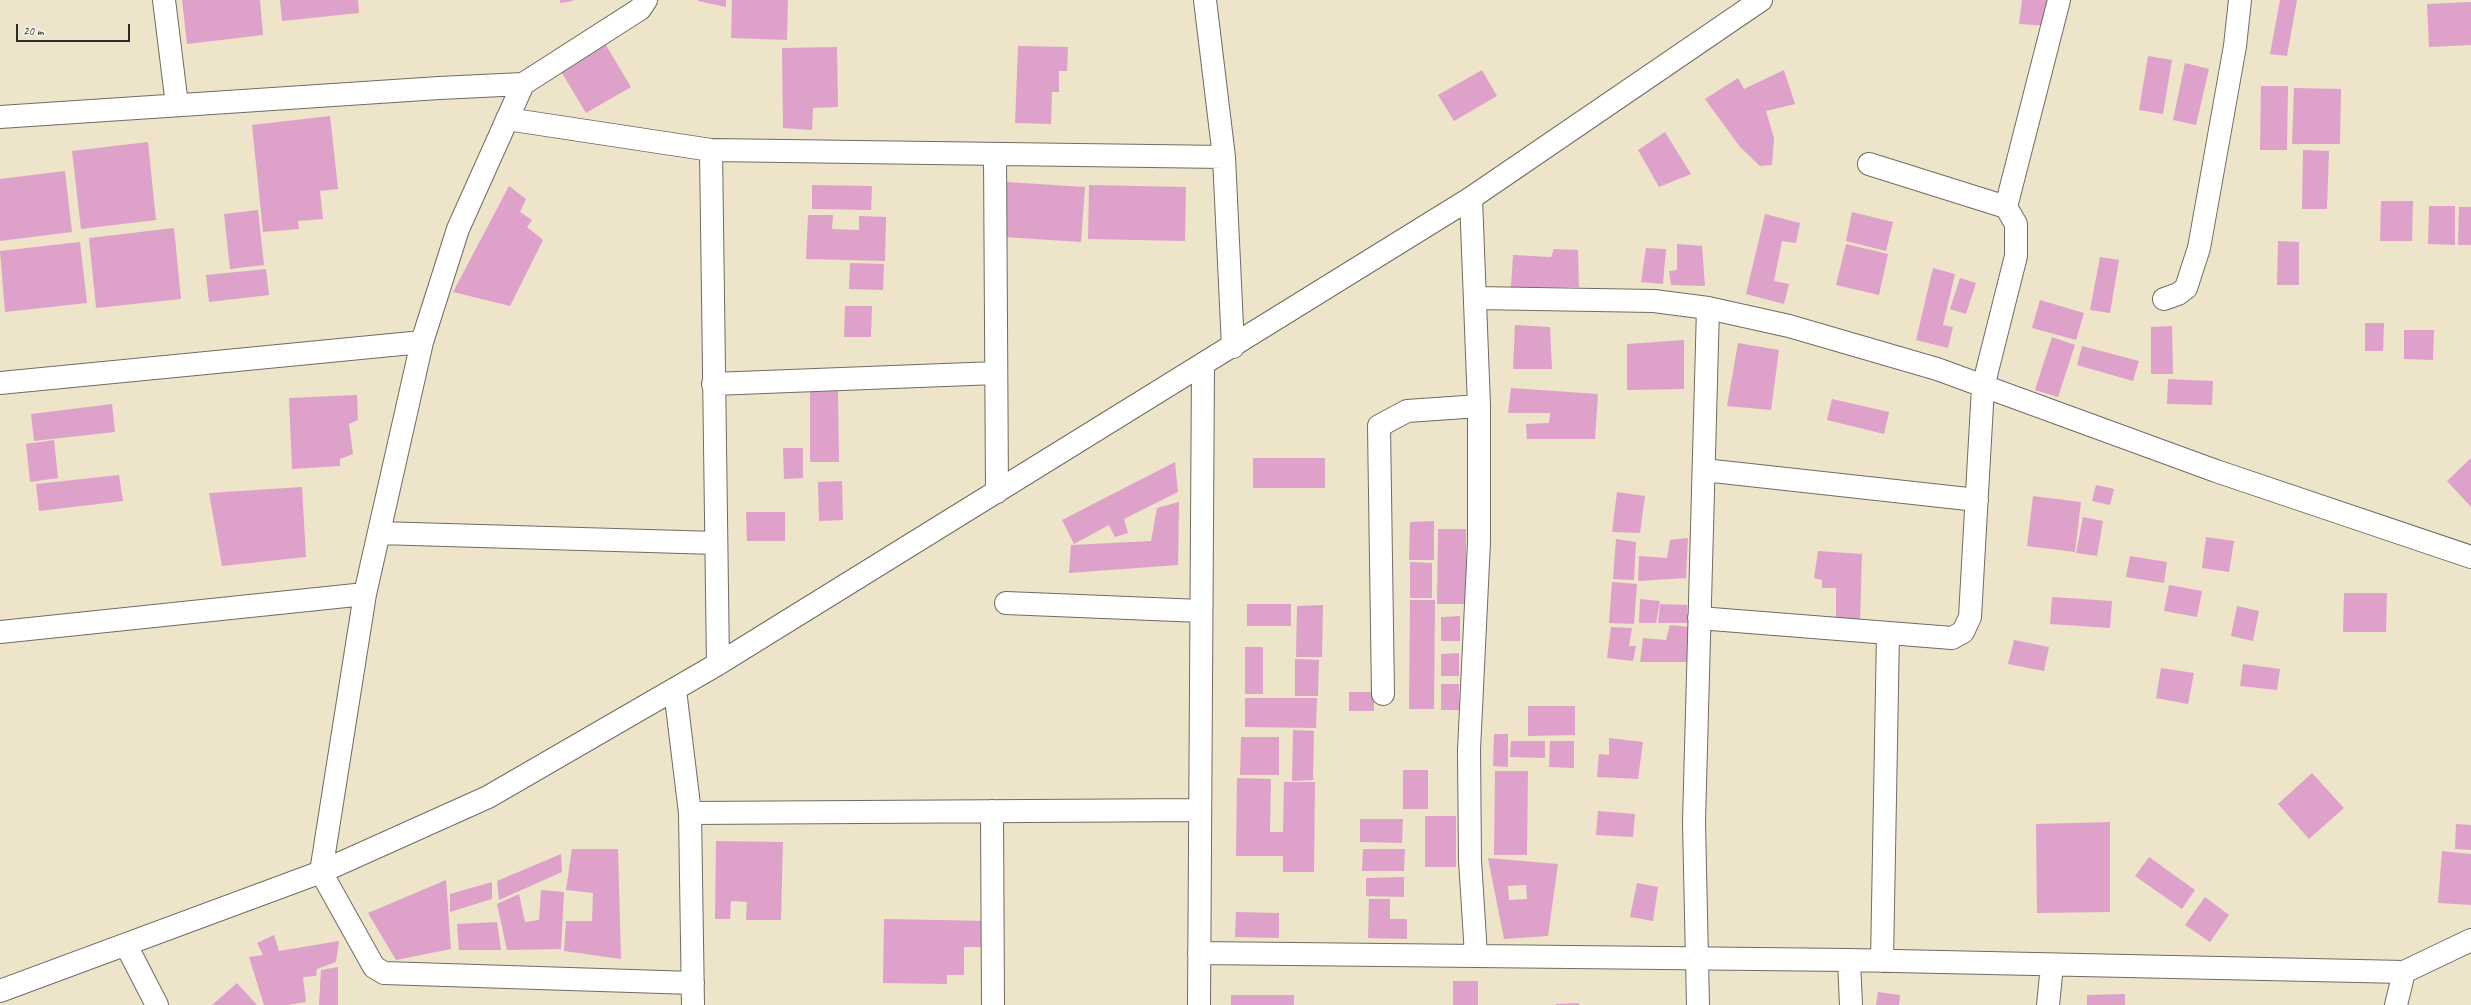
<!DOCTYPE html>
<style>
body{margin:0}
#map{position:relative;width:2471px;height:1005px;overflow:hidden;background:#eee4c9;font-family:Caveat,sans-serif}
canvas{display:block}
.scale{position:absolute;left:16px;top:24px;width:114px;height:18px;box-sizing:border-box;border:2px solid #2b2b2b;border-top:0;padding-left:5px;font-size:12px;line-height:14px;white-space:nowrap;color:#2b2b2b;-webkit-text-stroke:3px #f6f6f2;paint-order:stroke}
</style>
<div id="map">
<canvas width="2471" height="1005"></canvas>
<div class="scale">20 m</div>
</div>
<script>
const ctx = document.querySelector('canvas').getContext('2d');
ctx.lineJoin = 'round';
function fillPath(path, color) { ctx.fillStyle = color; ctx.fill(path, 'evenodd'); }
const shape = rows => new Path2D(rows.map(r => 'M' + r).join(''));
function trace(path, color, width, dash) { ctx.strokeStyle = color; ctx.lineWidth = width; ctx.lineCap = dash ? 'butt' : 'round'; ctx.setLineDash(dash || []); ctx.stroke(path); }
const building = shape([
 [182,0,260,0,263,35,187,44],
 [280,0,358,0,359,13,282,21],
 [560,0,573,0,573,1,560,3],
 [698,0,726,0,726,7,698,1],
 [732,0,788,0,787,40,731,38],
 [2022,0,2052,0,2049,26,2019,24],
 [2280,0,2297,0,2287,56,2270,54],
 [2471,2,2471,45,2429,47,2427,4],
 [604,42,631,87,586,113,559,68],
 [1018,46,1068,47,1067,71,1059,71,1059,92,1052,92,1051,124,1015,123],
 [837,47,838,107,813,108,812,130,783,128,782,48],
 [2148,56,2172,60,2163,114,2139,110],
 [2185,63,2209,69,2196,125,2173,120],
 [1482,70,1497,96,1454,121,1438,95],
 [1784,70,1795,104,1766,111,1774,138,1772,165,1760,166,1740,147,1705,99,1738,78,1744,89],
 [2261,86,2288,86,2287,150,2260,150],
 [2294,88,2341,89,2340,144,2292,144],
 [330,116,338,189,320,191,323,219,298,221,299,229,263,232,252,125],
 [1665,132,1691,174,1659,187,1638,150],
 [148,142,156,220,81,229,72,151],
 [2303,150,2329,151,2327,209,2302,209],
 [65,171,72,232,0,241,0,179],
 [1007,182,1085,187,1081,242,1003,237],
 [812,185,872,186,871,210,812,209],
 [1089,185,1186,187,1185,241,1088,239],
 [509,186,526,199,520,212,532,220,527,227,543,240,510,306,453,292],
 [2381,201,2413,201,2412,241,2380,241],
 [2429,206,2455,206,2455,245,2428,244],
 [2459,207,2471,207,2471,245,2458,245],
 [258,210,264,265,230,269,224,214],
 [1852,212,1893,222,1886,251,1846,241],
 [1765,214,1800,223,1796,243,1782,241,1774,281,1789,284,1784,304,1746,294],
 [808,215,833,215,832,229,859,230,859,216,886,217,885,261,806,259],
 [174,228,181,299,96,308,89,238],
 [2278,241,2299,242,2299,285,2277,285],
 [80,242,87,303,5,312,0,251],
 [1677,244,1702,246,1705,286,1671,285,1669,271,1677,270],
 [1846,244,1888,254,1879,295,1836,285],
 [1646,248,1666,249,1663,284,1641,282],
 [1554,249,1578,250,1579,287,1511,287,1513,255,1551,257],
 [2100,257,2119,260,2110,313,2090,310],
 [850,263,884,264,883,290,849,289],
 [1933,268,1955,274,1943,325,1953,327,1948,348,1916,340],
 [266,269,269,295,209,302,206,275],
 [1960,278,1976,283,1966,314,1950,309],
 [2040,300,2084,313,2076,340,2032,328],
 [845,306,872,306,871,337,844,337],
 [2365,323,2384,323,2383,351,2365,351],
 [1515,325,1550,327,1552,369,1513,369],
 [2172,326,2173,374,2151,374,2151,327],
 [2404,330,2434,330,2433,360,2404,359],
 [2052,337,2075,345,2058,397,2035,390],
 [1684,340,1684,389,1627,390,1627,344],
 [1738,343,1779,350,1771,410,1727,406],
 [2082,346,2139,361,2133,381,2077,365],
 [2168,379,2213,381,2212,405,2167,404],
 [1511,388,1598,394,1595,439,1527,439,1526,424,1549,423,1550,413,1508,413],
 [838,391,839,462,810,462,810,392],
 [357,395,358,420,349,424,353,454,340,459,340,466,292,469,289,398],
 [1832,399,1889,412,1884,434,1827,420],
 [112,404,115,432,34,441,31,414],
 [54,440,58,478,30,482,26,444],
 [783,448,803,448,803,478,784,479],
 [1253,458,1325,458,1325,488,1253,488],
 [2471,458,2471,507,2447,481],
 [1175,462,1178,492,1124,519,1128,533,1115,537,1109,525,1074,544,1062,520],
 [119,475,123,501,39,511,36,484],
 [842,481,843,520,819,521,818,482],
 [2096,485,2114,489,2110,505,2092,501],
 [302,487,306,557,222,566,209,493],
 [1617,492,1645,496,1640,533,1612,532],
 [2033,496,2081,502,2075,552,2027,546],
 [1179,502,1178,565,1069,573,1071,545,1151,541,1157,508],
 [746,512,785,512,785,541,747,541],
 [2083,517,2103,521,2097,556,2076,553],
 [1434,521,1434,560,1409,560,1410,522],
 [1438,529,1466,529,1466,604,1437,604],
 [2206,537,2234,541,2229,572,2202,568],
 [1688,538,1686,578,1638,581,1639,556,1667,558,1670,540],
 [1616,539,1636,542,1634,580,1613,579],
 [1818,551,1862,554,1860,623,1836,620,1836,588,1822,588,1822,580,1814,578],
 [2130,556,2167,562,2164,583,2126,577],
 [1410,562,1432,563,1432,598,1410,598],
 [1612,582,1637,584,1634,624,1609,623],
 [2169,585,2202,591,2197,617,2164,611],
 [2344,593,2387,593,2386,632,2343,632],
 [2052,597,2112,601,2110,628,2050,624],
 [1640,599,1660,601,1656,623,1639,623],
 [1410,600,1435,600,1434,709,1409,709],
 [1247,604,1291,604,1291,626,1247,626],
 [1660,604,1687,605,1688,623,1658,623],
 [1323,605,1322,657,1296,657,1297,606],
 [2237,606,2259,611,2253,641,2231,636],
 [1460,616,1460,641,1441,641,1441,617],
 [1670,625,1689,627,1689,662,1640,662,1643,638,1666,640],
 [1611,627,1632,628,1629,646,1636,646,1633,661,1607,658],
 [2014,640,2049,647,2044,671,2008,664],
 [1245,647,1263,647,1263,694,1245,694],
 [1459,653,1459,676,1441,676,1441,654],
 [1295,659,1319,660,1318,696,1295,696],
 [2243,664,2280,669,2277,690,2240,686],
 [2161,668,2194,673,2188,704,2156,698],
 [1441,684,1459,684,1459,710,1441,710],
 [1349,692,1374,692,1374,711,1349,711],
 [1245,698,1317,698,1316,728,1245,727],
 [1528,706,1575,706,1575,735,1528,736],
 [1293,730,1314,731,1313,780,1292,781],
 [1494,734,1508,734,1508,767,1493,766],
 [1241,737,1279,737,1279,775,1240,775],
 [1609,738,1643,742,1638,779,1597,777,1599,754,1609,755],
 [1511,741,1545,741,1545,758,1510,757],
 [1550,741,1574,741,1574,768,1549,767],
 [1403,770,1428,770,1428,809,1403,809],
 [1495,771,1528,771,1527,855,1494,855],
 [2312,773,2344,808,2309,839,2278,804],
 [1237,778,1271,779,1270,832,1283,832,1284,782,1315,782,1314,872,1283,872,1283,856,1236,856],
 [1598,811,1635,814,1633,837,1596,835],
 [1425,816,1456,816,1456,867,1425,867],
 [1360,819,1403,819,1402,843,1360,842],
 [2110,822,2110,912,2037,913,2036,824],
 [2456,824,2471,825,2471,850,2455,849],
 [716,841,783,842,781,920,746,920,747,902,731,901,730,919,715,919],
 [572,849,618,849,621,959,564,951,566,921,592,921,593,893,566,890],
 [1363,849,1405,849,1404,871,1362,871],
 [2442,851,2471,854,2471,905,2438,903],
 [561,854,562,872,499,900,497,881],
 [2149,857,2195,890,2182,909,2135,876],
 [1488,858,1558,864,1548,936,1504,939],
 [1526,885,1527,899,1509,900,1508,886],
 [1404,877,1404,897,1366,896,1366,878],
 [446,880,451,949,396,960,368,913],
 [492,882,492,899,450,912,450,894],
 [1637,883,1658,887,1653,921,1630,917],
 [541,890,564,892,561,949,507,950,497,904,519,894,525,922,539,920],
 [2205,897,2229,915,2210,942,2185,925],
 [1369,899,1390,899,1390,919,1407,919,1407,939,1368,938],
 [1236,912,1279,913,1279,938,1235,937],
 [884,919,990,921,989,947,964,947,964,975,947,975,947,984,883,983],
 [497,922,501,950,459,950,457,924],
 [274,935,279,951,339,941,336,962,317,969,316,976,303,977,306,1002,287,1005,264,1005,249,957,263,955,257,943],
 [338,967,338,1005,319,1005,321,970],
 [1453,981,1478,981,1478,1005,1453,1005],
 [237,983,257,1005,212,1005],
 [1878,992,1900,995,1899,1005,1876,1005],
 [2125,994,2125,1005,2087,1005,2087,995],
 [1231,995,1294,995,1294,1005,1231,1005],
 [1579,1003,1579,1005,1556,1005,1556,1004]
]);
const minor = shape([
 [164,0,177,105],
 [1205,0,1224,157,1233,347],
 [523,84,458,229,422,342,365,594,321,872,374,967,384,973,693,983],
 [0,117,439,88,523,84,640,9,646,0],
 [507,119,711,150,1224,157],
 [711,150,718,664],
 [995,155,997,492],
 [1471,198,1479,406,1479,542,1469,750,1470,860,1476,955],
 [2006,207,2059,0],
 [1476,298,1654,301,1708,308,1789,326,1937,369,2216,471,2471,557],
 [2164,299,2178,294,2186,288,2199,248,2235,46,2240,0],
 [0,383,422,342],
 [713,384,996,373],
 [1704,470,1977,500],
 [379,533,716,543],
 [1006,603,1201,611],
 [1699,618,1952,638,1963,632,1970,617,1983,387,2016,256,2016,224,2006,207,1869,164],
 [0,632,365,594],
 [675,690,690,813,693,1005],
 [1383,694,1379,426,1407,411,1479,406],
 [992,811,993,1005],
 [690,813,1200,810],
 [126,945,157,1005],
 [1199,953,1849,960,2404,972],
 [1849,960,1851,1005],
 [1882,961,1888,633],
 [0,991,321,872,488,797,718,664,1471,198,1761,0],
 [1199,1005,1203,365],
 [1698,1005,1694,822,1708,308],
 [2048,1005,2052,965],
 [2396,1005,2404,972,2471,940]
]);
fillPath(building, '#dea1ca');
trace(minor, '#6f6c62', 24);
trace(minor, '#fff', 22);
</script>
